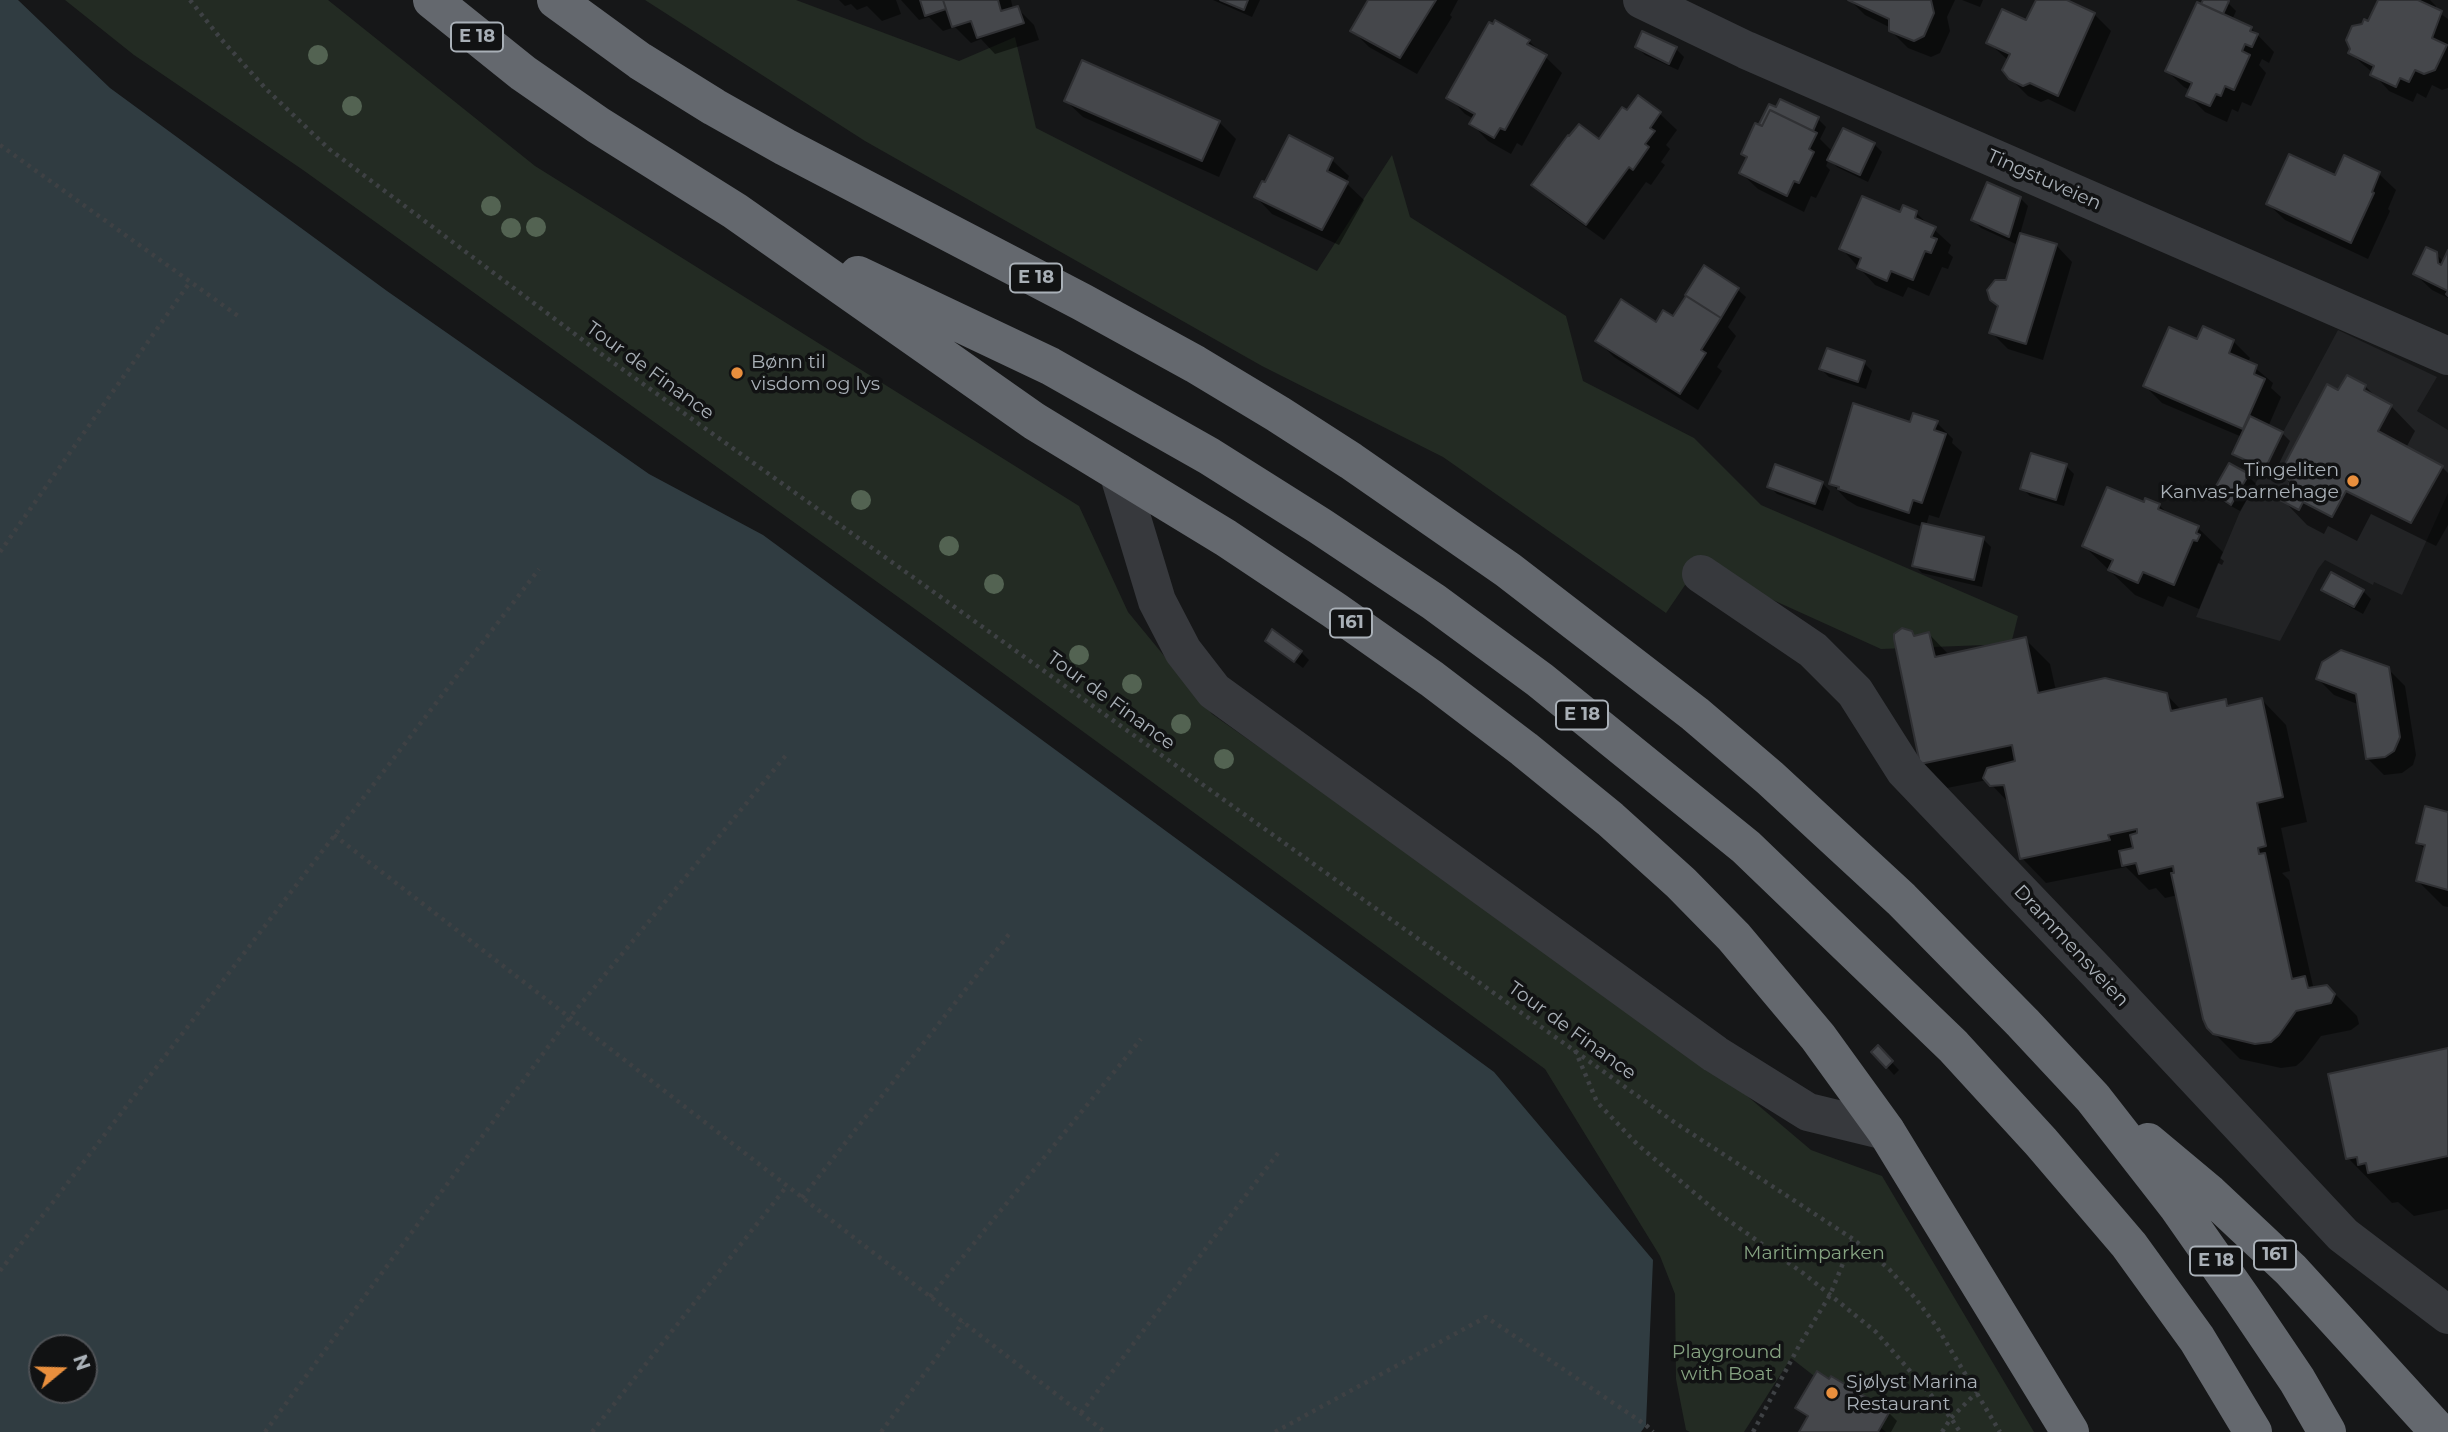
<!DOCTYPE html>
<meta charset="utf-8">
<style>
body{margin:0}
#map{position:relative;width:2448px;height:1432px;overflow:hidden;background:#161718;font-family:Montserrat,sans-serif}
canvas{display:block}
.north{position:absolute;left:28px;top:1334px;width:70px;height:70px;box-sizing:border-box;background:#111213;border:2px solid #4e5155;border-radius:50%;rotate:71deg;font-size:19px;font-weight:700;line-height:28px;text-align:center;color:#a9b0b7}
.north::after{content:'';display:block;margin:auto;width:24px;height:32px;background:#e98f3d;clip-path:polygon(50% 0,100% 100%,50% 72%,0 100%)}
</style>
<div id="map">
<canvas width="2448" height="1432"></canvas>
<div class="north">N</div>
</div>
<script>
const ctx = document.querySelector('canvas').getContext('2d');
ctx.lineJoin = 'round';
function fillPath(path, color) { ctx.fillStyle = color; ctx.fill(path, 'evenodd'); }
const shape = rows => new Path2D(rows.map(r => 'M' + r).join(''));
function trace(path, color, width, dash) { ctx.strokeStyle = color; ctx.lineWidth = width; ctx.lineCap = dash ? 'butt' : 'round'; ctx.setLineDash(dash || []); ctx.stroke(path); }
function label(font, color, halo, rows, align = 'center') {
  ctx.font = font + ' Montserrat,sans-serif'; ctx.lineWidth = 7; ctx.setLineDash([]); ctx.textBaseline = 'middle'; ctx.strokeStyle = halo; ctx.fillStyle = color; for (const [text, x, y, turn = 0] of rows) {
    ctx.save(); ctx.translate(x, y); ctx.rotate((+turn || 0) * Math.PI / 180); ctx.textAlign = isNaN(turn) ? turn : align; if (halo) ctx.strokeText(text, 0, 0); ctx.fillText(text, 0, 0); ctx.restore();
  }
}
const built = shape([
 [2338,330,2437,377,2417,411,2448,430,2448,493,2402,595,2374,582,2373,585,2325,560,2318,569,2280,641,2196,617,2239,514]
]);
const green = shape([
 [65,0,328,0,535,166,1079,506,1128,612,1212,714,1707,1062,1811,1150,1882,1176,2034,1432,1886,1432,1791,1358,1744,1432,1690,1432,1686,1430,1676,1379,1675,1294,1660,1256,1545,1069,933,622,303,170,134,55],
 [645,0,796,0,959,61,1015,37,1036,128,1317,271,1392,155,1410,217,1566,316,1583,381,1694,438,1761,505,2018,616,2011,644,1881,649,1698,566,1666,613,1443,457,1262,366,865,141]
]);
const water = shape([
 [0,0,18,0,110,88,387,291,649,474,763,535,1494,1072,1653,1260,1646,1425,1641,1432,0,1432],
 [42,1348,84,1348,84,1390,42,1390]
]);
const shadow = shape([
 [839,0,896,0,901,14,882,21,867,6,857,10,851,4,845,6],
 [901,0,1011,0,1013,9,1017,8,1034,25,1039,40,995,54,981,39,971,43,955,27,943,31,929,17,919,20],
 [1213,0,1260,0,1252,17],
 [1370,0,1458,0,1450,15,1452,17,1417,74,1369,47,1352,30],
 [1850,0,1955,0,1947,17,1950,31,1940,53,1931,57,1908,48,1891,31,1891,28,1865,15],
 [1962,0,1983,0,1980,7],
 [2038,0,2063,0,2094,14,2111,31,2075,112,2048,99,2041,102,2028,96,2010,78,2009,61,1988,42,2027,22],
 [2205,0,2222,0,2228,3,2236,11,2232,20,2251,28,2274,52,2269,63,2262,59,2259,65,2266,73,2251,106,2242,102,2238,112,2232,109,2227,122,2205,112,2188,95,2190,90,2184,87,2167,71,2208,9],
 [2380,0,2430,0,2436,6,2435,10,2448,19,2448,88,2442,90,2432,85,2426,98,2417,93,2413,102,2389,91,2373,73,2350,53],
 [1529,41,1562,73,1522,146,1517,143,1511,154,1488,141,1472,124,1474,119,1465,114,1449,97],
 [1637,47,1676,49,1684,57,1678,70,1645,55],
 [1638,98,1660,114,1677,130,1666,145,1670,149,1661,162,1665,165,1651,185,1646,182,1604,240,1550,201,1534,184,1600,141],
 [1066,101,1219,122,1236,139,1219,177,1083,117],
 [1770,105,1773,108,1818,119,1826,127,1820,139,1833,152,1874,144,1882,152,1868,182,1837,167,1829,159,1826,166,1830,170,1816,198,1811,196,1804,212,1758,189,1741,173,1748,159,1743,154,1766,130],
 [1332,160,1349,176,1346,183,1364,200,1339,245,1272,214,1256,197],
 [2379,174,2396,190,2388,209,2390,211,2368,259,2285,220,2268,204,2336,178],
 [2020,198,2028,206,2020,234,2056,245,2072,262,2043,360,2008,349,1991,332,2018,245,1981,228,1973,220],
 [1916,213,1951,245,1948,253,1953,257,1948,269,1942,267,1929,296,1908,287,1903,297,1875,285,1841,248],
 [2436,254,2444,262,2448,254,2448,298,2432,290,2415,274],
 [1738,290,1746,297,1728,327,1736,336,1717,367,1722,371,1698,410,1614,357,1597,340,1673,319,1688,296],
 [2233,341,2250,358,2248,362,2273,383,2271,388,2281,397,2268,427,2282,433,2290,441,2273,476,2242,461,2234,453,2242,437,2162,403,2145,386,2198,342],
 [1864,363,1872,371,1866,389,1829,377,1821,369],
 [2365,386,2379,400,2391,406,2415,431,2406,448,2442,467,2448,473,2448,525,2436,546,2371,514,2357,541,2328,526,2324,534,2307,525,2283,500,2291,484,2281,474,2339,393],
 [1937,423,1953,439,1952,443,1962,452,1939,518,1929,515,1926,526,1983,539,1991,547,1982,587,1922,573,1914,565,1923,527,1857,506,1847,500,1831,483,1911,424],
 [2230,465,2248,476,2256,484,2240,511,2222,501,2214,493],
 [2066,466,2074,474,2064,506,2030,496,2022,488],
 [1822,483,1830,491,1823,511,1777,494,1769,486],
 [2145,505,2159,505,2169,515,2198,528,2223,552,2220,558,2224,561,2222,565,2218,563,2199,609,2168,596,2163,607,2135,595,2084,546],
 [2324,589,2363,591,2371,599,2363,614,2332,597],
 [1911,632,1915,637,1929,634,1950,656,2025,639,2050,664,2056,691,2166,694,2182,711,2225,701,2231,707,2262,700,2286,725,2307,822,2281,828,2290,871,2282,873,2289,880,2313,986,2315,989,2331,990,2357,1016,2359,1024,2351,1030,2321,1036,2303,1060,2296,1066,2281,1068,2240,1059,2208,1027,2178,895,2165,898,2156,888,2149,890,2126,867,2046,883,2022,858,2010,804,1987,780,1947,788,1922,763],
 [1267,640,1301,652,1309,660,1303,668],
 [2388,669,2405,686,2416,755,2413,765,2402,773,2384,775,2368,759,2360,705,2334,695,2318,679],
 [2448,814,2448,907,2443,906,2418,881,2426,850,2418,843],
 [1878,1048,1899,1070,1894,1075,1887,1067],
 [2448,1049,2448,1209,2414,1216,2398,1202,2392,1203,2348,1158],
 [1831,1379,1889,1413,1897,1421,1891,1432,1801,1432,1809,1418,1798,1408]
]);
const building = shape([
 [920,0,943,0,946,9,925,16,920,0],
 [943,0,998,0,1001,11,1018,6,1024,23,977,38,971,21,952,27,943,0],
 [1220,0,1248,0,1244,10,1220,0],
 [1368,0,1436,0,1400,58,1350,31,1368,0],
 [1848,0,1931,0,1934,13,1924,36,1914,41,1889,31,1889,19,1848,0],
 [2036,0,2067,0,2095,13,2058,96,2030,83,2023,86,2009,79,2002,70,2010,54,1986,43,2002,9,2026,20,2036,0],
 [2203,0,2227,0,2229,1,2223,14,2201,4,2203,0],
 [2378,0,2418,0,2442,11,2432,38,2447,45,2435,70,2424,74,2415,70,2409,82,2400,78,2396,87,2370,75,2374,66,2348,53,2350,49,2346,40,2352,26,2362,24,2364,19,2368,21,2378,0],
 [2197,2,2252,27,2250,31,2258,34,2252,47,2245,44,2242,51,2250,55,2234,90,2225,86,2221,96,2216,94,2210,106,2186,96,2192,83,2165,71,2197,2],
 [1495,20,1530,40,1527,44,1547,55,1505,130,1500,128,1494,138,1469,124,1475,114,1446,98,1489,22,1493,24,1495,20],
 [1642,31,1677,47,1669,64,1635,47,1642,31],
 [1082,60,1220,121,1202,161,1064,101,1082,60],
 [1638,95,1661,112,1650,128,1655,131,1645,144,1649,147,1633,170,1629,167,1586,225,1531,185,1568,135,1569,136,1579,124,1599,139,1622,107,1627,110,1638,95],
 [1780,99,1819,117,1813,131,1770,110,1762,126,1759,124,1769,104,1776,107,1780,99],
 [1770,110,1817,133,1809,149,1814,152,1799,183,1794,181,1787,196,1739,173,1747,157,1741,154,1755,123,1762,126,1770,110],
 [1843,128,1875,143,1860,175,1827,160,1843,128],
 [1289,135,1333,158,1327,171,1348,182,1322,230,1254,197,1262,181,1265,182,1289,135],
 [2289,154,2335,175,2344,155,2380,172,2372,192,2374,193,2351,243,2266,204,2289,154],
 [1987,182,2021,197,2009,237,1971,220,1987,182],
 [1862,196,1900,212,1903,205,1917,211,1915,218,1936,227,1931,237,1937,239,1931,253,1925,251,1913,280,1891,271,1887,281,1857,268,1861,258,1839,249,1862,196],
 [2020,233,2057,244,2026,344,1989,333,1998,306,1990,300,1987,290,1995,280,2006,280,2020,233],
 [2426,247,2437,252,2438,263,2441,265,2448,250,2448,296,2446,294,2448,291,2413,274,2426,247],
 [1704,265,1739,288,1721,318,1685,295,1704,265],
 [1686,296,1721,318,1701,350,1706,353,1680,394,1595,341,1621,299,1656,322,1663,310,1673,316,1686,296],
 [2203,326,2234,340,2229,353,2257,365,2254,374,2265,379,2243,429,2143,386,2169,327,2197,339,2203,326],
 [1827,348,1865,361,1858,382,1819,369,1827,348],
 [2347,375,2366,385,2364,390,2392,405,2378,431,2443,466,2411,523,2346,491,2332,517,2303,502,2299,510,2280,500,2291,481,2279,475,2327,384,2338,390,2347,375],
 [1853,403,1910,422,1913,413,1938,421,1934,430,1946,434,1922,503,1913,500,1909,513,1838,489,1839,487,1829,484,1853,403],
 [2250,416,2283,432,2265,469,2232,454,2250,416],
 [2031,453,2067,464,2056,500,2020,489,2031,453],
 [2229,463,2249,474,2231,505,2212,493,2229,463],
 [1775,464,1823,482,1815,504,1767,487,1775,464],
 [2107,487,2144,502,2145,498,2160,504,2158,509,2199,526,2196,533,2200,535,2197,541,2193,540,2174,585,2143,572,2138,583,2108,570,2113,560,2082,546,2107,487],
 [1922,523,1984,537,1974,580,1912,566,1922,523],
 [2331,572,2364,590,2354,607,2321,590,2331,572],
 [1902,628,1912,631,1914,636,1929,632,1935,657,2026,637,2038,693,2105,678,2167,693,2171,711,2226,699,2227,706,2262,698,2283,797,2257,803,2266,846,2258,848,2259,854,2265,853,2292,979,2305,976,2308,988,2327,985,2335,994,2331,1003,2296,1011,2279,1035,2271,1042,2255,1044,2213,1034,2207,1028,2203,1019,2171,873,2174,873,2173,866,2139,874,2136,863,2122,866,2119,851,2133,848,2130,835,2137,833,2137,829,2108,835,2110,840,2020,859,2004,785,1990,786,1983,778,1987,768,2015,761,2012,745,1920,764,1894,639,1894,634,1902,628],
 [1272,629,1302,651,1294,662,1265,641,1272,629],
 [2341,650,2389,667,2400,737,2394,751,2385,757,2366,759,2356,694,2316,679,2322,662,2341,650],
 [2425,806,2448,812,2448,890,2416,881,2425,845,2416,843,2425,806],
 [1878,1045,1893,1061,1886,1068,1871,1052,1878,1045],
 [2448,1048,2448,1156,2368,1173,2366,1163,2358,1165,2357,1157,2346,1159,2328,1074,2448,1048],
 [1817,1371,1829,1379,1831,1376,1890,1411,1878,1432,1799,1432,1808,1416,1795,1408,1817,1371]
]);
const path = shape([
 [190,0,221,39,266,89,329,149,604,356,1674,1122,1853,1239,1889,1269,1916,1299,1937,1327,2000,1432],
 [0,145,238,316],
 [0,552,190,282],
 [334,835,1105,1432],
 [1575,1050,1597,1102,1637,1144,1718,1213,1803,1273,1876,1332,1951,1418,1960,1432],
 [802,1198,1010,933],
 [0,1271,539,569],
 [930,1297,1141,1039],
 [1081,1413,1278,1153],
 [265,1432,570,1017,787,754],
 [592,1432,787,1186],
 [881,1432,963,1322],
 [1275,1432,1486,1317,1646,1425,1653,1432],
 [1753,1432,1800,1344,1830,1295,1853,1239],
 [1942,1432,1951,1418,1977,1392]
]);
const minor = shape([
 [1642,0,1746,50,2448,356],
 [1118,472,1157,601,1183,651,1214,691,1715,1054,1808,1112,1886,1131],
 [1701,574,1813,650,1855,692,1905,771,2097,972,2343,1235,2448,1315]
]);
const highway = shape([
 [432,0,523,73,598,125,735,211,1034,421,1226,538,1334,610,1432,679,1524,749,1610,819,1681,883,1734,937,1818,1037,1886,1131,2070,1432],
 [556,0,640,61,714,107,785,147,1082,302,1195,364,1278,414,1351,461,1508,570,1695,714,1770,778,1901,899,2023,1023,2093,1098,2178,1207,2243,1300,2297,1380,2327,1432],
 [858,275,1050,366,1209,456,1320,526,1434,602,1540,680,1746,847,1953,1046,2041,1142,2129,1245,2197,1339,2253,1432],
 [2148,1142,2209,1193,2291,1270,2439,1432]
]);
const trees = [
 [318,55],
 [352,106],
 [491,206],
 [536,227],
 [511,228],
 [861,500],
 [949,546],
 [994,584],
 [1079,655],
 [1132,684],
 [1181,724],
 [1224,759]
];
const markers = [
 [737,373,7,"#e98f3d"],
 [2353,481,7,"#e98f3d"],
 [1832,1393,7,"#e98f3d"]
];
const shields = [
 [477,37,52],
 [1036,278,52],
 [1351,623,42],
 [1582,715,52],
 [2275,1255,42],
 [2216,1261,52]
];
const shieldNames = [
 ["E 18",477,37],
 ["E 18",1036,278],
 ["161",1351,623],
 ["E 18",1582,715],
 ["161",2275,1255],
 ["E 18",2216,1261]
];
const streetNames = [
 ["Tingstuveien",2044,180,24],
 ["Tour de Finance",650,371,36],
 ["Tour de Finance",1111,701,36],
 ["Drammensveien",2071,946,47],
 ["Tour de Finance",1572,1031,36]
];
const poiNames = [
 ["Bønn til",751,362],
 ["visdom og lys",751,384],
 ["Tingeliten",2339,470,"right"],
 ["Kanvas-barnehage",2339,492,"right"],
 ["Sjølyst Marina",1846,1382],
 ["Restaurant",1846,1404]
];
const parkNames = [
 ["Maritimparken",1814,1253],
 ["Playground",1727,1352],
 ["with Boat",1727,1374]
];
fillPath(built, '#222325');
fillPath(green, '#232b23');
fillPath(water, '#303c41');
fillPath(shadow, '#0007');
fillPath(building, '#45474b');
trace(building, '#303134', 2);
trace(path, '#3e4144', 4.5, [3.5, 5]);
trace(minor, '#37393d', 38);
trace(highway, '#64686e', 38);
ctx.fillStyle = '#536352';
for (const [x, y] of trees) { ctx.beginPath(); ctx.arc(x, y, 10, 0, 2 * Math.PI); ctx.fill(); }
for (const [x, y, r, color] of markers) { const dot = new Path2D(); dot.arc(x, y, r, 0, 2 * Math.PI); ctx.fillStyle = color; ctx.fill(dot); trace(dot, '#111213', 2.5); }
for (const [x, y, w] of shields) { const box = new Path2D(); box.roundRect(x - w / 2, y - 14.5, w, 29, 5); ctx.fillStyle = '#111213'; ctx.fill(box); trace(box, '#a9b0b7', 2); }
label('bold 18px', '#a9b0b7', null, shieldNames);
label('19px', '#a9b0b7', '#111213', streetNames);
label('19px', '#a9b0b7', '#111213', poiNames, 'left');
label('19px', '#85a281', '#111213', parkNames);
</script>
